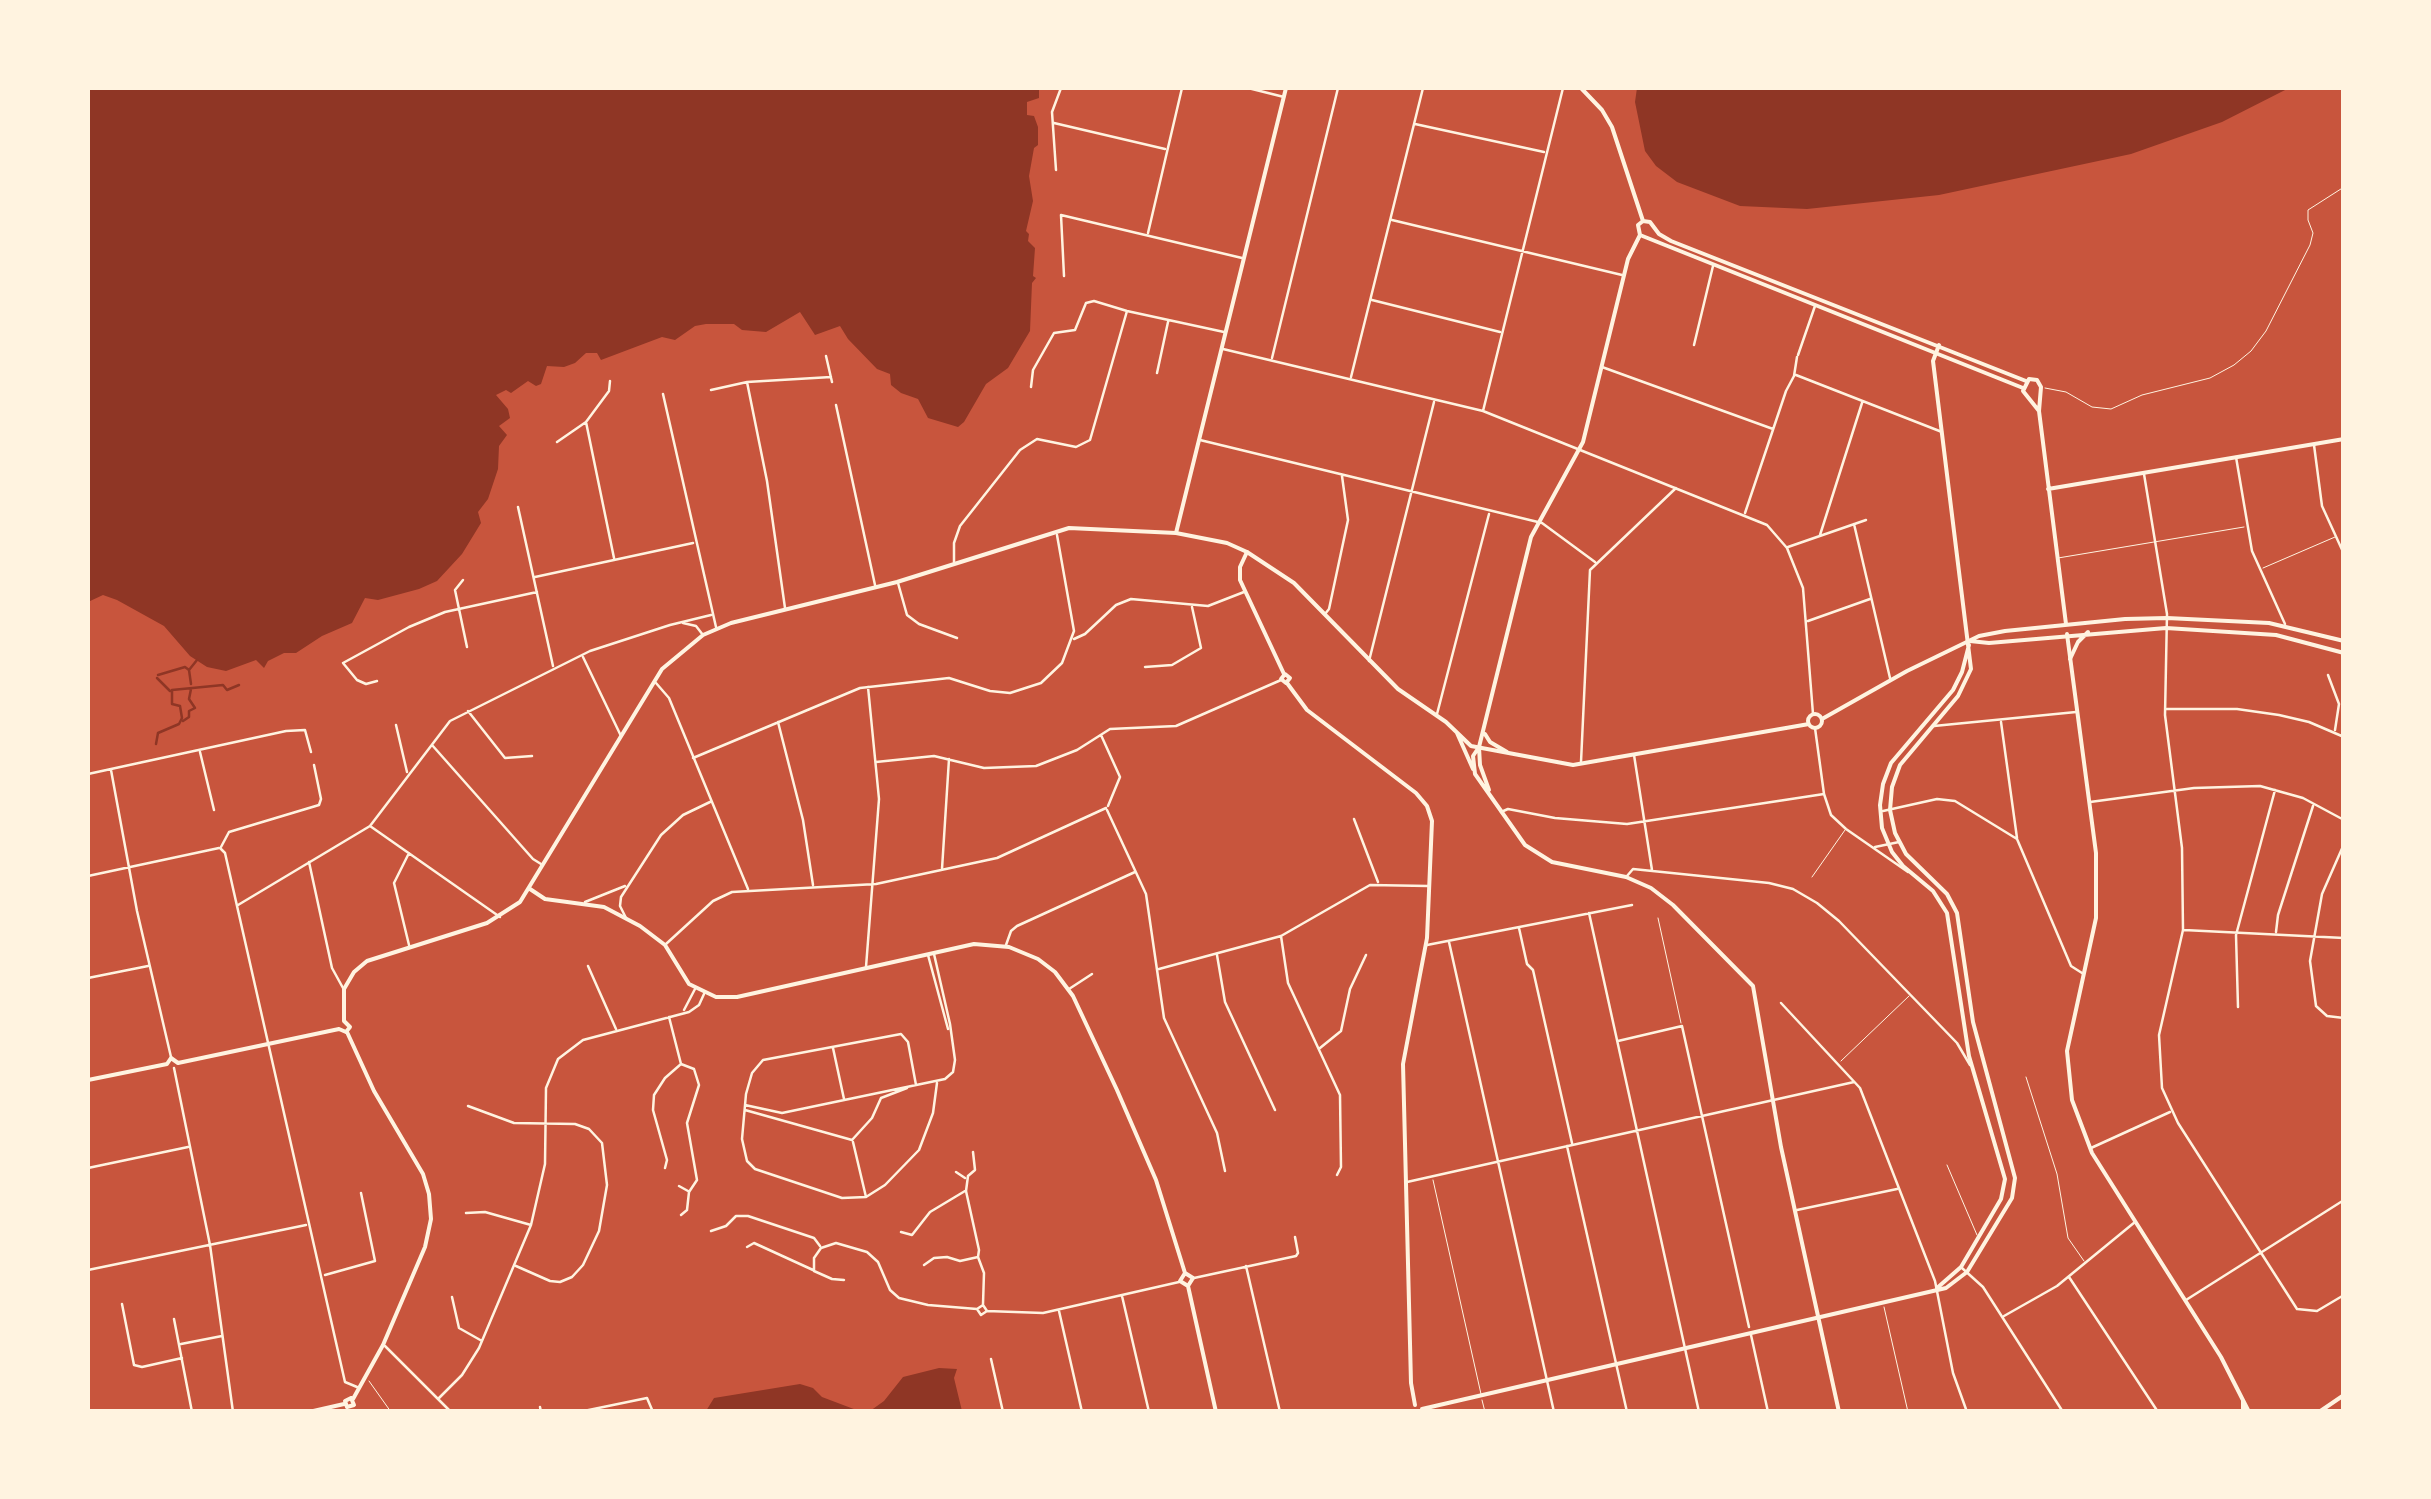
<!DOCTYPE html>
<style>
body{margin:0}
#map{position:relative;width:2431px;height:1499px;overflow:hidden;background:#c8553d;font-family:"Nunito Sans",sans-serif}
canvas{display:block}
.frame{position:absolute;inset:0;border:90px solid #fff3e0;pointer-events:none}
</style>
<div id="map">
<canvas width="2431" height="1499"></canvas>
<div class="frame"></div>
</div>
<script>
const ctx = document.querySelector('canvas').getContext('2d');
ctx.lineJoin = 'round';
function fillPath(path, color) { ctx.fillStyle = color; ctx.fill(path, 'evenodd'); }
const shape = rows => new Path2D(rows.map(r => 'M' + r).join(''));
function trace(path, color, width, dash) { ctx.strokeStyle = color; ctx.lineWidth = width; ctx.lineCap = dash ? 'butt' : 'round'; ctx.setLineDash(dash || []); ctx.stroke(path); }
const water = shape([
 [88,88,1039,88,1039,98,1027,102,1027,115,1034,116,1038,127,1038,145,1034,148,1029,176,1033,201,1026,231,1029,234,1028,241,1035,248,1033,276,1036,278,1032,283,1030,331,1008,368,986,384,964,422,958,427,928,418,918,399,901,393,891,385,890,374,877,369,848,339,840,326,815,335,800,312,766,332,742,330,734,324,706,324,695,326,675,340,662,337,601,360,597,353,586,353,575,363,564,367,547,366,541,384,536,386,528,381,511,393,506,390,496,395,508,409,510,418,499,426,507,435,499,446,498,469,488,499,478,512,481,523,462,554,437,581,419,589,378,600,365,598,352,623,322,636,296,653,284,653,268,661,264,668,256,660,226,671,207,667,190,656,164,626,117,600,103,595,88,602],
 [1637,88,2289,88,2222,122,2131,154,1939,195,1807,209,1740,206,1677,182,1656,166,1645,151,1635,102],
 [939,1368,957,1369,954,1378,962,1411,870,1411,884,1401,903,1377],
 [800,1384,813,1388,822,1397,859,1411,706,1411,714,1398]
]);
const stream = shape([
 [158,675,185,667,189,670],
 [157,678,170,691],
 [191,684,189,670,197,660],
 [183,721,189,717,189,711,195,708,189,699,191,689],
 [156,744,158,733,179,724,182,718,180,706,172,704,172,690,223,685,227,690,239,685]
]);
const service = shape([
 [2045,388,2066,392,2092,407,2111,409,2142,395,2210,378,2234,365,2251,351,2266,331,2310,245,2313,233,2308,220,2308,210,2344,187],
 [2058,558,2244,527],
 [2263,568,2335,537],
 [1812,877,1845,830],
 [1658,918,1681,1023],
 [1841,1061,1909,996],
 [2026,1077,2057,1174,2068,1238,2084,1261],
 [1947,1165,1977,1235],
 [1433,1180,1481,1394],
 [1884,1307,1908,1412],
 [369,1381,391,1412],
 [1482,1400,1485,1412]
]);
const pedestrian = shape([
 [1798,355,1815,306]
]);
const minor = shape([
 [1248,88,1284,97],
 [1054,123,1165,149],
 [1415,124,1544,152],
 [1056,170,1052,112,1061,88],
 [1392,220,1622,275],
 [1148,233,1182,88],
 [1064,276,1061,215,1242,258],
 [1372,300,1500,332],
 [1694,345,1713,266],
 [1223,349,1483,411,1767,525,1787,548,1803,588,1813,714],
 [826,356,832,382],
 [1272,358,1338,88],
 [1602,367,1773,429],
 [1157,373,1168,322],
 [1796,375,1942,432],
 [1351,377,1423,88],
 [747,382,767,481,785,608],
 [1031,387,1033,370,1054,333,1075,330,1086,303,1094,301,1127,311,1224,332],
 [711,390,747,382,831,377],
 [663,394,716,627],
 [836,405,875,585],
 [1483,411,1563,88],
 [586,422,614,558],
 [1200,440,1542,523,1595,562],
 [557,442,586,422,609,391,610,381],
 [2314,445,2322,506,2344,554],
 [2236,457,2252,551,2285,624],
 [2144,474,2167,614,2165,715,2182,848,2183,930,2159,1035,2162,1088,2178,1123,2297,1309,2317,1311,2344,1295],
 [518,507,553,666],
 [1745,513,1786,391,1794,376,1797,357],
 [1854,524,1890,678],
 [1820,535,1862,403],
 [1788,547,1866,520],
 [954,562,954,543,960,526,1020,450,1037,439,1076,447,1090,440,1127,311],
 [535,577,693,543],
 [463,580,455,590,467,647],
 [898,583,907,615,919,624,957,638],
 [1325,614,1329,609,1348,520,1342,476],
 [1808,621,1870,599],
 [683,623,696,626,703,635],
 [1074,639,1085,634,1116,605,1131,599,1208,606,1244,592],
 [583,657,621,736],
 [1369,661,1434,402],
 [1145,667,1172,665,1201,648,1192,607],
 [2328,675,2339,704,2335,730],
 [377,681,366,684,357,680,343,663,409,627,445,612,537,592],
 [656,683,669,698,748,889],
 [2167,709,2237,709,2279,715,2309,722,2344,737],
 [468,711,505,758,532,756],
 [1437,714,1489,514],
 [778,722,803,820,813,885],
 [2001,722,2017,838],
 [396,725,407,772],
 [1934,726,2076,712],
 [1815,728,1824,794,1831,815,1846,829,1908,872],
 [1101,735,1120,777,1108,806],
 [432,745,533,859,541,864],
 [200,752,214,810],
 [1634,755,1652,870],
 [693,758,860,688,949,678,990,691,1010,693,1041,683,1062,663,1074,631,1057,535],
 [876,762,934,756,984,768,1036,766,1077,750,1110,729,1176,726,1281,680],
 [1581,762,1590,570,1676,488],
 [111,770,137,911,171,1057],
 [88,774,286,731,305,730,311,752],
 [2090,802,2194,788,2260,786,2303,798,2344,820],
 [1107,810,1146,894,1164,1018,1217,1133,1225,1171],
 [1883,811,1937,799,1955,801,2017,839,2071,966,2082,973],
 [1501,812,1508,809,1555,818,1627,824,1824,794],
 [1354,819,1378,882],
 [370,826,500,917],
 [2344,844,2322,894,2310,961,2316,1006,2327,1016,2344,1018],
 [221,847,229,832,319,805,321,799,314,765],
 [1875,847,1899,842],
 [220,848,225,853,345,1382,357,1387],
 [409,853,394,883,409,945],
 [309,862,332,968,343,988],
 [942,869,949,759],
 [88,876,219,848],
 [1627,876,1633,869,1769,883,1793,889,1817,903,1839,921,1957,1043,1970,1065],
 [585,902,625,886],
 [238,905,370,826,450,721,590,651,670,625,711,615],
 [1589,913,1699,1412],
 [626,918,620,906,621,897,661,835,683,815,710,802],
 [1519,928,1527,964,1533,970,1572,1143],
 [2184,930,2344,938],
 [2276,932,2278,915,2313,806],
 [1281,936,1288,983,1340,1095,1341,1167,1337,1175],
 [1449,942,1554,1412],
 [666,944,713,901,732,892,876,884,997,858,1106,808],
 [1006,945,1011,931,1017,926,1135,872],
 [1427,945,1632,905],
 [928,955,948,1029],
 [1217,955,1225,1002,1275,1110],
 [588,966,616,1029],
 [866,967,879,799,868,687],
 [1159,969,1281,936,1370,885,1428,886],
 [88,978,148,966],
 [1069,989,1092,974],
 [1781,1003,1860,1088,1935,1281,1953,1373,1967,1412],
 [2238,1007,2236,935,2275,790],
 [684,1010,695,989],
 [669,1017,681,1064,694,1069,699,1085,687,1123,697,1180,689,1192,687,1210,681,1215],
 [1618,1041,1682,1026,1749,1327],
 [833,1048,844,1099],
 [1320,1048,1341,1031,1350,989,1366,955],
 [174,1068,210,1245,233,1412],
 [916,1085,908,1042,901,1034,763,1060,752,1073,746,1094,742,1139,747,1161,755,1169,842,1198,866,1197,885,1185,919,1150,933,1113,937,1083],
 [745,1105,782,1113,945,1079,953,1072,955,1060,950,1024,934,954],
 [468,1106,514,1123,575,1124,589,1129,602,1143,607,1185,599,1231,583,1265,572,1277,560,1282,550,1281,516,1266],
 [745,1110,852,1140,872,1118,881,1098,907,1088],
 [853,1142,866,1197],
 [1567,1146,1627,1412],
 [2091,1148,2170,1112],
 [973,1152,975,1170,968,1176,966,1191,979,1250,978,1257,984,1273,983,1304],
 [88,1168,188,1147],
 [665,1168,667,1160,653,1110,654,1095,665,1078,681,1064],
 [956,1172,965,1178],
 [1407,1182,1854,1082],
 [679,1186,688,1191],
 [1797,1210,1897,1189],
 [466,1213,485,1212,531,1225],
 [711,1231,726,1226,736,1216,748,1216,814,1238,820,1246],
 [901,1232,912,1235,930,1212,965,1191],
 [747,1247,754,1243,813,1270],
 [924,1265,934,1258,947,1257,960,1261,978,1257],
 [1246,1266,1280,1412],
 [1962,1268,1983,1287,2063,1412],
 [88,1270,306,1225],
 [325,1275,375,1261,361,1193],
 [2069,1277,2158,1412],
 [1194,1278,1296,1256,1298,1253,1295,1237],
 [844,1280,832,1279,814,1271,814,1258,821,1248,836,1243,867,1252,878,1262,890,1290,899,1298,928,1305,977,1309],
 [1122,1296,1149,1412],
 [452,1297,459,1328,482,1341],
 [2186,1300,2344,1200],
 [122,1304,134,1365,142,1367,182,1358],
 [987,1311,983,1305,977,1309,981,1315,987,1311,1043,1313,1179,1282],
 [1059,1311,1082,1412],
 [2004,1316,2057,1286,2135,1222],
 [174,1319,192,1412],
 [1751,1335,1768,1412],
 [181,1344,222,1336],
 [385,1346,451,1412],
 [991,1359,1003,1412],
 [438,1399,462,1375,479,1348,531,1225,545,1164,546,1088,558,1059,583,1040,689,1012,699,1005,704,994],
 [540,1407,541,1412],
 [579,1412,647,1398,653,1412]
]);
const tertiary = shape([
 [1581,88,1602,110,1612,127,1643,221],
 [1643,221,1650,222,1659,234,1671,241,2026,381],
 [1640,235,2023,388],
 [2039,411,2023,391,2029,379,2037,380,2041,387,2039,411,2066,624],
 [2048,489,2344,439],
 [1176,533,1286,88],
 [1247,552,1240,567,1240,580,1284,674],
 [2067,634,2096,853,2096,918,2067,1051,2072,1100,2092,1153,2221,1357,2249,1412],
 [1285,674,1290,678,1286,683,1281,679,1285,674],
 [1287,683,1307,710,1416,793,1427,806,1432,821,1427,938,1403,1064,1411,1383,1415,1405],
 [1485,734,1490,742,1507,752],
 [1479,747,1531,537,1583,442,1628,259,1640,235,1638,225,1643,221],
 [530,889,545,899,604,907,640,926,665,945,689,984,716,997,737,997,974,944,1009,947,1038,959,1055,972,1073,996,1117,1090,1156,1180,1185,1273],
 [347,1032,374,1091,423,1174,429,1194,431,1219,425,1247,383,1345,353,1399],
 [1185,1273,1180,1281,1188,1286],
 [1185,1273,1193,1278,1188,1286],
 [1188,1286,1216,1412],
 [1937,1288,1961,1267,2001,1199,2005,1179,1969,1056,1947,913,1933,891,1903,866,1892,852,1882,828,1880,805,1883,784,1891,763,1953,690,1962,672,1969,645],
 [351,1398,354,1405,347,1407,345,1401,351,1398],
 [1422,1409,1946,1288,1967,1272,2012,1198,2015,1178,1973,1022,1957,913,1947,894,1906,854,1895,833,1890,810,1892,787,1900,765,1958,696,1971,669,1933,361,1939,345],
 [309,1412,344,1404],
 [1410,1412,1411,1411],
 [2243,1412,2243,1401]
]);
const secondary = shape([
 [1970,641,1989,643,2166,628,2276,635,2344,653],
 [2070,659,2078,642,2088,632],
 '1808 721a7 7 0 1 1 14 0a7 7 0 1 1-14 0Z',
 [1822,719,1907,671,1979,636,2005,631,2125,619,2167,618,2269,623,2344,641],
 [1457,733,1473,769],
 [1479,747,1473,756,1475,774,1525,845,1552,862,1626,877,1651,888,1673,905,1753,986,1781,1147,1839,1412],
 [1479,747,1480,765,1489,790],
 [339,1029,346,1032,350,1027,344,1021,344,989,354,972,367,961,487,923,520,902,662,669,703,635,731,623,897,582,1069,528,1176,533,1227,543,1247,552,1294,583,1398,689,1446,722,1471,746,1573,765,1809,724],
 [178,1063,339,1029],
 [167,1064,171,1058,178,1063],
 [88,1080,167,1064]
]);
const primary = shape([
 [2319,1412,2344,1395]
]);
fillPath(water, '#8f3625');
trace(stream, '#8f3625', 2.5);
trace(service, '#fff3e0', 1);
trace(pedestrian, '#fff3e0', 2.5);
trace(minor, '#fff3e0', 2.5);
trace(tertiary, '#fff3e0', 4);
trace(secondary, '#fff3e0', 4);
trace(primary, '#fff3e0', 4);
</script>
